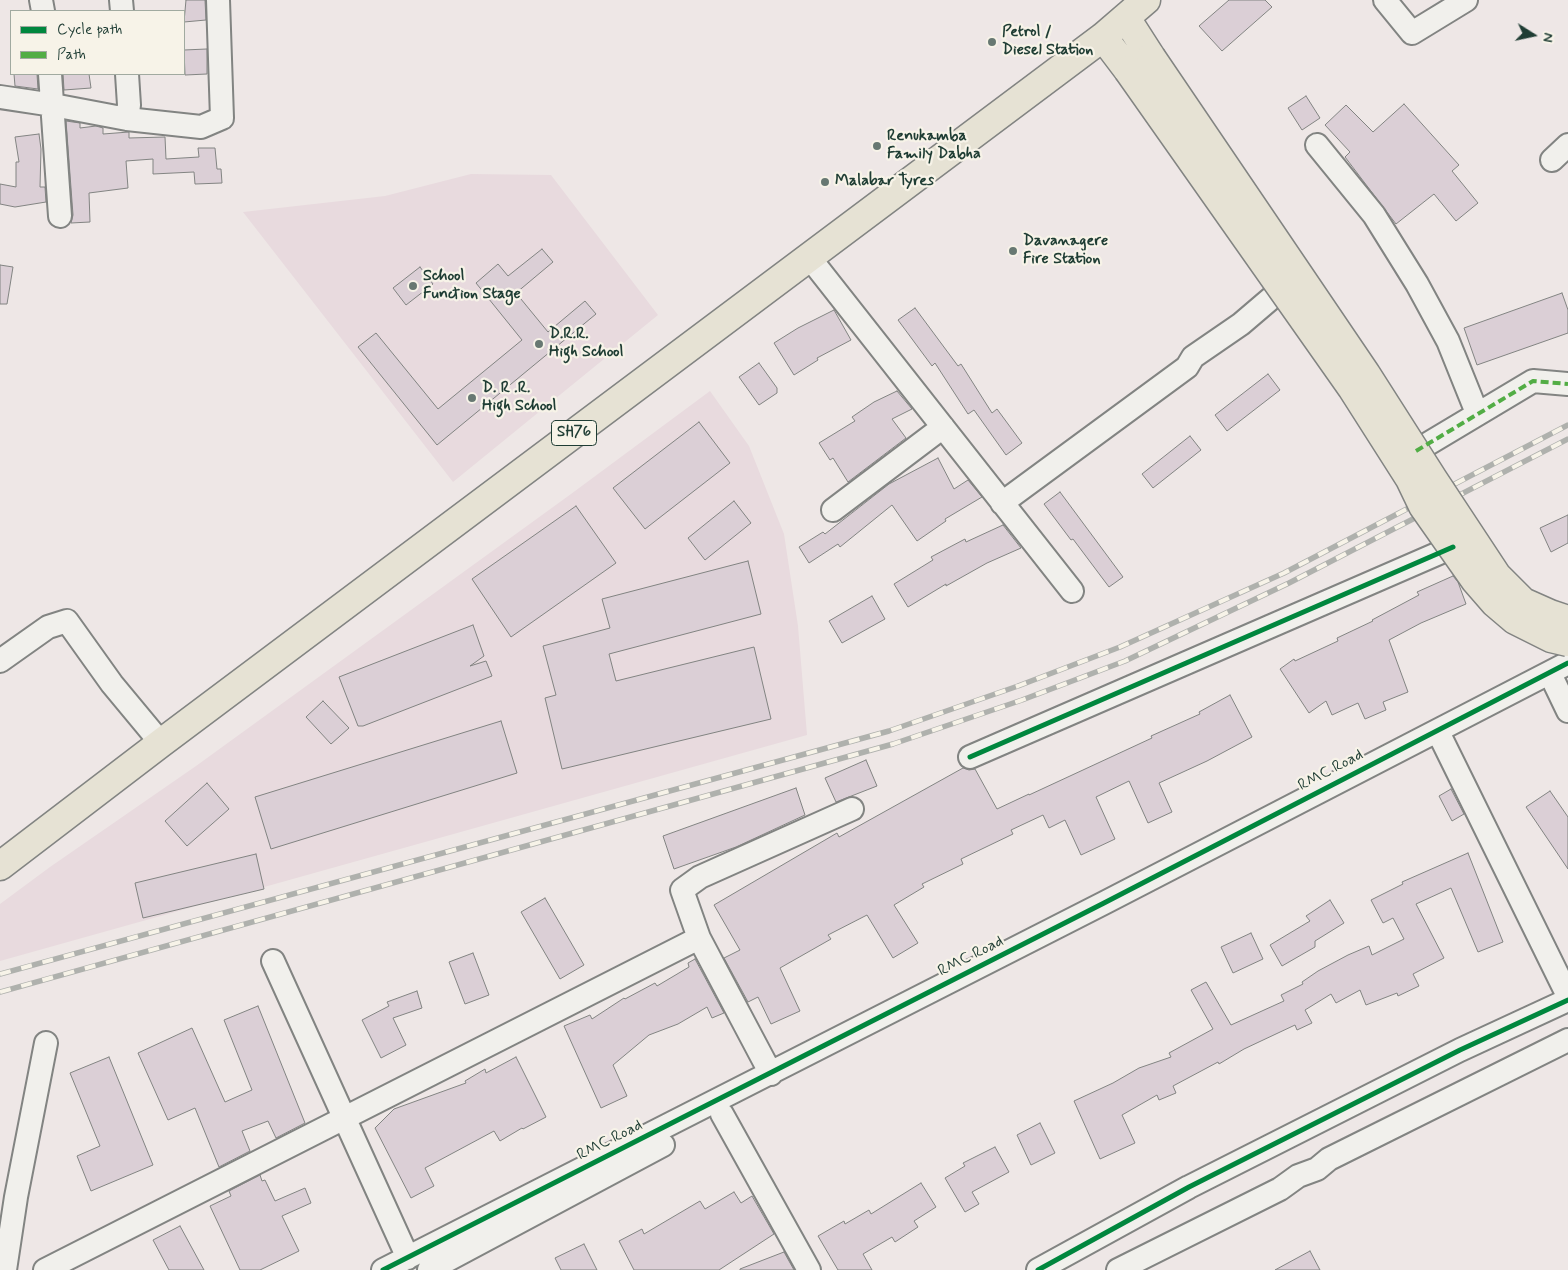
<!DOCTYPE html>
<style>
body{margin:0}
#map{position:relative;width:1568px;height:1270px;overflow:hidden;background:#eee7e6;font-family:Mynerve,sans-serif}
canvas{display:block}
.legend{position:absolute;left:10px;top:10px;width:175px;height:65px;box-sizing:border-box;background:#f7f3e8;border:1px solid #a1aaa0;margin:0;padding:6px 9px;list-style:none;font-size:15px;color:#1f3d34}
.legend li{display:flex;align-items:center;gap:10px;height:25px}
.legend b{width:25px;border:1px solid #a1aaa0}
.north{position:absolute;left:1508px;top:10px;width:50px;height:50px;-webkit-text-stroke:4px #f7f3e8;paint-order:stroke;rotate:100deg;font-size:14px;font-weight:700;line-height:20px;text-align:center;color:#1f3d34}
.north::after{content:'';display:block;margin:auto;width:18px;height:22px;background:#1f3d34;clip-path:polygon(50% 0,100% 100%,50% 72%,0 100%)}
</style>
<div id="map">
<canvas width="1568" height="1270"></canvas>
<ul class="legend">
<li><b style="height:6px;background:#00873e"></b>Cycle path</li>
<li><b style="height:6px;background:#52ad45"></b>Path</li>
</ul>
<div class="north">N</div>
</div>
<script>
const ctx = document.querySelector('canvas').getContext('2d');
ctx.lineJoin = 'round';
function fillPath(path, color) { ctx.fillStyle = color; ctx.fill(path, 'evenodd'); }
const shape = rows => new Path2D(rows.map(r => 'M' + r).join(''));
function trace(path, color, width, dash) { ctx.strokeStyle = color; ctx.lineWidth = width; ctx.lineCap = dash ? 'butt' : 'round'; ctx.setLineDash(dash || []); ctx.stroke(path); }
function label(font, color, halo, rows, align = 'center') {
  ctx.font = font + ' Mynerve,sans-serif'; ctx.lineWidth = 4.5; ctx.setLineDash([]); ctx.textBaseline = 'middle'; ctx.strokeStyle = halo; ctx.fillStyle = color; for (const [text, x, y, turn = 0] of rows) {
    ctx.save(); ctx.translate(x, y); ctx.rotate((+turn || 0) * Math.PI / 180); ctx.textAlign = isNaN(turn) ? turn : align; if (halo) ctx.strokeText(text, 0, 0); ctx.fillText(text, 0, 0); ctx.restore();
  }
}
const built = shape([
 [471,174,551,175,658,315,453,482,243,212,385,196],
 [710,391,749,446,784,534,798,626,807,735,0,961,0,904,50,867,196,766,571,494]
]);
const building = shape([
 [186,0,205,0,206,20,184,22,186,0],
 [1229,0,1265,0,1272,7,1222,51,1199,26,1229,0],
 [207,49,207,74,185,75,184,50,207,49],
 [14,74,37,74,38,89,15,86,14,74],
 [63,74,89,74,91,88,64,90,63,74],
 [1306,96,1320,118,1302,130,1288,108,1306,96],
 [1404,104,1459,165,1452,171,1478,203,1456,221,1434,194,1396,224,1345,157,1350,152,1325,125,1346,105,1373,132,1404,104],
 [66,121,80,123,80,128,96,126,103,128,103,134,129,132,129,138,165,137,166,159,199,157,198,148,215,148,217,169,221,169,222,183,195,184,194,172,153,174,153,159,126,161,128,188,89,193,90,222,71,223,73,215,66,121],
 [39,134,41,149,40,187,45,187,46,202,15,207,0,204,0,184,16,187,16,162,19,162,15,137,39,134],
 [542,249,553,262,516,293,548,332,585,301,596,314,437,445,358,347,376,333,438,409,522,340,476,283,498,264,508,276,542,249],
 [0,265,13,267,7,304,0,304,0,265],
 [420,267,433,284,406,305,393,288,420,267],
 [1562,293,1568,310,1568,333,1477,365,1464,328,1562,293],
 [915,308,958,366,961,364,992,413,997,409,1022,443,1006,455,974,410,968,414,935,363,932,366,898,320,915,308],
 [834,310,851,340,817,358,818,360,794,375,774,343,798,328,834,310],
 [759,363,777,388,777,393,759,405,739,377,759,363],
 [1268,374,1280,390,1227,431,1215,415,1268,374],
 [897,391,912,409,892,419,906,438,848,482,833,458,830,460,819,443,855,421,852,417,874,402,897,391],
 [699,422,730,463,645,529,613,488,699,422],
 [1190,436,1201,450,1153,488,1142,474,1190,436],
 [938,458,954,489,968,480,982,497,945,519,946,521,917,541,892,505,840,547,838,544,809,563,799,547,823,532,825,534,889,484,938,458],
 [1060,492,1123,577,1109,587,1073,539,1071,540,1044,504,1060,492],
 [734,501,751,523,705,560,688,538,734,501],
 [576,506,616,563,511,637,472,579,576,506],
 [1568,515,1568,543,1551,552,1540,528,1568,515],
 [1003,525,1021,548,987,563,946,586,946,584,908,607,894,584,933,560,931,557,965,539,966,542,1003,525],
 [748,561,761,614,609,654,616,681,754,647,771,719,562,769,545,698,556,695,543,646,610,628,602,599,748,561],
 [1453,576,1458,582,1466,604,1421,623,1389,640,1408,692,1383,702,1386,710,1365,719,1358,703,1332,715,1326,701,1309,713,1280,669,1294,659,1295,661,1338,641,1337,638,1373,621,1372,620,1419,595,1417,592,1453,576],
 [872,596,885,619,842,643,829,621,872,596],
 [473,625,484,656,470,666,486,661,492,676,363,726,358,726,339,677,473,625],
 [1230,695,1252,737,1207,761,1159,783,1172,812,1148,823,1129,781,1096,797,1115,839,1081,855,1065,820,1049,828,1043,815,1011,830,1013,834,961,859,963,864,922,884,924,887,894,905,918,943,893,958,867,915,828,935,831,939,780,968,800,1011,771,1024,758,997,748,1002,724,958,740,950,714,905,837,833,839,837,963,768,969,770,975,769,997,809,1029,794,1029,795,1152,738,1151,736,1200,714,1199,712,1230,695],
 [323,701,349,728,331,744,306,717,323,701],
 [501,721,517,773,271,849,255,797,501,721],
 [866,760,877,786,836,802,825,778,866,760],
 [207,783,229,809,187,846,165,821,207,783],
 [796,788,805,815,736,847,674,869,663,836,796,788],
 [1451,789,1464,814,1452,821,1439,796,1451,789],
 [1550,791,1568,817,1568,869,1526,807,1550,791],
 [1468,853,1503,942,1478,952,1451,888,1416,904,1444,958,1413,974,1419,986,1398,996,1397,993,1366,1005,1360,990,1336,1003,1331,994,1305,1010,1312,1023,1297,1030,1295,1025,1244,1049,1219,1064,1218,1062,1173,1086,1176,1093,1159,1100,1157,1095,1122,1115,1135,1143,1100,1159,1074,1101,1113,1083,1139,1068,1171,1057,1169,1053,1213,1029,1191,990,1206,982,1231,1025,1284,1001,1281,995,1303,984,1302,982,1318,971,1348,955,1369,946,1372,955,1404,939,1393,918,1383,923,1371,900,1403,884,1402,882,1468,853],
 [256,854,264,889,143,918,135,883,256,854],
 [545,898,584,965,560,979,521,912,545,898],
 [1330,900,1344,923,1315,941,1315,947,1282,966,1270,945,1310,921,1306,916,1330,900],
 [1251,933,1263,959,1233,973,1221,947,1251,933],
 [473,953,489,995,465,1004,449,962,473,953],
 [695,959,724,1013,712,1018,707,1007,678,1024,649,1035,613,1065,627,1096,601,1108,564,1026,590,1015,592,1019,624,998,625,999,655,983,657,986,689,967,688,963,695,959],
 [417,991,422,1008,393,1018,406,1045,381,1058,362,1020,389,1006,387,1002,417,991],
 [258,1006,305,1123,276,1138,268,1121,242,1131,250,1151,219,1167,195,1108,168,1120,138,1053,192,1028,225,1102,252,1090,224,1020,258,1006],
 [109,1057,153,1165,91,1191,77,1156,100,1146,70,1073,109,1057],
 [516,1057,546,1117,523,1129,522,1128,500,1141,494,1131,425,1168,434,1186,411,1198,375,1128,394,1109,466,1083,465,1081,485,1069,486,1073,516,1057],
 [1040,1123,1055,1153,1031,1165,1017,1135,1040,1123],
 [995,1147,1009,1172,972,1192,979,1204,965,1212,945,1178,965,1166,963,1163,995,1147],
 [260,1175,262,1181,265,1180,275,1201,305,1188,311,1203,282,1216,299,1251,260,1270,240,1270,210,1206,231,1196,229,1191,260,1175],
 [921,1183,936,1207,914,1221,918,1227,895,1242,892,1237,863,1254,872,1270,838,1270,818,1236,844,1221,845,1224,869,1210,871,1214,921,1183],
 [734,1192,741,1203,752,1196,774,1234,719,1270,634,1270,619,1241,642,1229,644,1234,700,1201,705,1209,734,1192],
 [180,1226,204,1270,169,1270,153,1240,180,1226],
 [584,1244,597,1270,561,1270,555,1258,584,1244],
 [1310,1251,1320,1270,1275,1270,1310,1251],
 [784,1252,794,1270,740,1270,740,1269,784,1252]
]);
const minor = shape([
 [41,0,43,11],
 [121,0,122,11],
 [1385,0,1412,33,1466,0],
 [50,74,60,216],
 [127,74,129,105,127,119],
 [0,97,53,105,127,119,201,127,222,118,218,0],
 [1317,145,1374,215,1417,284,1448,341,1477,413],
 [1552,160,1568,145],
 [809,257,1072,591],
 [1416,451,1533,381,1568,384],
 [1002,503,1187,367,1193,357,1241,324,1282,289],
 [833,510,943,427],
 [0,661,48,627,67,621,112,684,161,743],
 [1555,684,1568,711],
 [1442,740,1568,996],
 [970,757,1453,547],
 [273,961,408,1258],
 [771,1074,699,938,682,890,700,877,852,809],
 [722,1114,809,1270],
 [5,1270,16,1197,46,1043],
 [45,1270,699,938],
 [383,1270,1104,903,1568,663],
 [429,1270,663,1145],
 [1038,1270,1189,1187,1460,1050,1568,1000],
 [1118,1270,1280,1189,1298,1176,1317,1169,1329,1159,1568,1040]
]);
const major = shape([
 [1126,18,1151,57],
 [1103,37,1128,70],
 [0,866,161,743,1103,37,1146,0]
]);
const rail = shape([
 [0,974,889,731,1018,686,1120,647,1284,573,1568,425],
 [0,992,893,744,1022,700,1125,661,1289,583,1568,439]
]);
const majorBridge = shape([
 [1151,57,1366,374,1433,479,1497,576,1523,602,1550,614,1568,620],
 [1128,70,1352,388,1410,479,1423,506,1475,580,1495,603,1515,620,1551,638,1568,642]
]);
const quiet = shape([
 [1416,451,1533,381,1568,384]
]);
const cycleway = shape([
 [970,757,1453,547],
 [383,1270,1104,903,1568,663],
 [1038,1270,1189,1187,1460,1050,1568,1000]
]);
const markers = [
 [992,42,5,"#677872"],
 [877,146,5,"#677872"],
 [825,182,5,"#677872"],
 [1013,251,5,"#677872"],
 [413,286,5,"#677872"],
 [539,344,5,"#677872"],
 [472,398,5,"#677872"]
];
const shields = [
 [574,433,45]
];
const shieldNames = [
 ["SH76",574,433]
];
const poiNames = [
 ["Petrol /",1002,33],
 ["Diesel Station",1002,51],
 ["Renukamba",887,137],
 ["Family Dabha",887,155],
 ["Malabar Tyres",835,182],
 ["Davanagere",1023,242],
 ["Fire Station",1023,260],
 ["School",423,277],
 ["Function Stage",423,295],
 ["D.R.R.",549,335],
 ["High School",549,353],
 ["D. R .R.",482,389],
 ["High School",482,407]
];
const streetNames = [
 ["RMC Road",1331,771,-28],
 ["RMC Road",971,957,-27],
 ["RMC Road",610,1141,-27]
];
fillPath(built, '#e8dade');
fillPath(building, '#dbcfd6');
trace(building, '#828482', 1);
trace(minor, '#828482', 26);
trace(major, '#828482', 31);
trace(minor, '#f1f0ec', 22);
trace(major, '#e6e2d4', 28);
trace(rail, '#afb1ad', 5.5);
trace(rail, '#f7f3e8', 4, [11]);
trace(majorBridge, '#828482', 31, []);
trace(majorBridge, '#e6e2d4', 28);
trace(quiet, '#52ad45', 4, [8, 4]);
trace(cycleway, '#00873e', 5);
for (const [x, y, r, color] of markers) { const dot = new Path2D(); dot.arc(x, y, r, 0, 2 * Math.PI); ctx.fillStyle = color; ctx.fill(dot); trace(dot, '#f7f3e8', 2); }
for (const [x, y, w] of shields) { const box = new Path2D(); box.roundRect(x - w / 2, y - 12.5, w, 25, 4); ctx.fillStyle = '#f7f3e8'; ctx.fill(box); trace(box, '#1f3d34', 1); }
label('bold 15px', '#1f3d34', null, shieldNames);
label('bold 16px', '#1f3d34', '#f7f3e8', poiNames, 'left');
label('16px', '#1f3d34', '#f7f3e8', streetNames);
</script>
